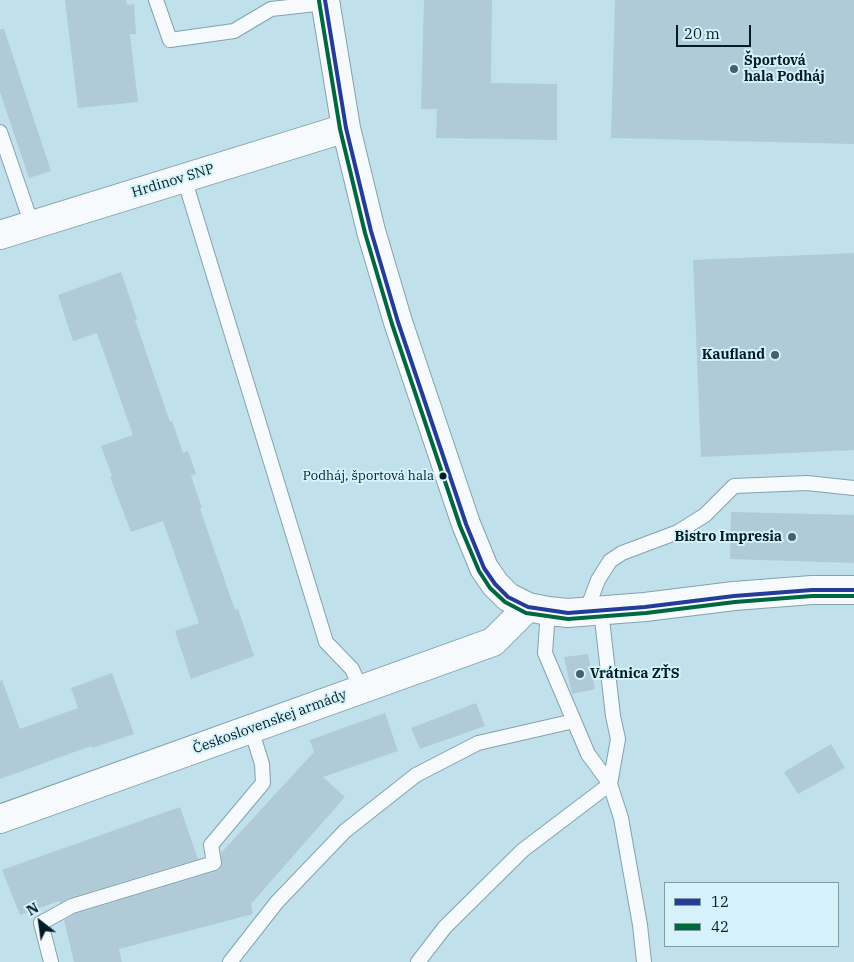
<!DOCTYPE html>
<meta charset="utf-8">
<style>
body{margin:0}
#map{position:relative;width:854px;height:962px;overflow:hidden;background:#c0e1eb;font-family:"IBM Plex Serif",serif}
canvas{display:block}
.legend{position:absolute;left:664px;top:882px;width:175px;height:65px;box-sizing:border-box;background:#d5f2fb;border:1px solid #809da6;margin:0;padding:6px 9px;list-style:none;font-size:15px;color:#001d26}
.legend li{display:flex;align-items:center;gap:10px;height:25px}
.legend b{width:25px;border:1px solid #809da6}
.north{position:absolute;left:15px;top:897px;width:50px;height:50px;-webkit-text-stroke:4px #d5f2fb;paint-order:stroke;rotate:330deg;font-size:14px;font-weight:700;line-height:20px;text-align:center;color:#001d26}
.north::after{content:'';display:block;margin:auto;width:18px;height:22px;background:#001d26;clip-path:polygon(50% 0,100% 100%,50% 72%,0 100%)}
.scale{position:absolute;left:676px;top:25px;width:75px;height:22px;box-sizing:border-box;border:2px solid #001d26;border-top:0;padding-left:6px;font-size:15px;line-height:18px;white-space:nowrap;color:#001d26;-webkit-text-stroke:4px #d5f2fb;paint-order:stroke}
</style>
<div id="map">
<canvas width="854" height="962"></canvas>
<ul class="legend">
<li><b style="height:6px;background:#243c98"></b>12</li>
<li><b style="height:6px;background:#006740"></b>42</li>
</ul>
<div class="north">N</div>
<div class="scale">20 m</div>
</div>
<script>
const ctx = document.querySelector('canvas').getContext('2d');
ctx.lineJoin = 'round';
function fillPath(path, color) { ctx.fillStyle = color; ctx.fill(path, 'evenodd'); }
const shape = rows => new Path2D(rows.map(r => 'M' + r).join(''));
function trace(path, color, width, dash) { ctx.strokeStyle = color; ctx.lineWidth = width; ctx.lineCap = dash ? 'butt' : 'round'; ctx.setLineDash(dash || []); ctx.stroke(path); }
function label(font, color, halo, rows, align = 'center') {
  ctx.font = font + ' "IBM Plex Serif",serif'; ctx.lineWidth = 4; ctx.setLineDash([]); ctx.textBaseline = 'middle'; ctx.strokeStyle = halo; ctx.fillStyle = color; for (const [text, x, y, turn = 0] of rows) {
    ctx.save(); ctx.translate(x, y); ctx.rotate((+turn || 0) * Math.PI / 180); ctx.textAlign = isNaN(turn) ? turn : align; if (halo) ctx.strokeText(text, 0, 0); ctx.fillText(text, 0, 0); ctx.restore();
  }
}
const building = shape([
 [65,0,126,0,127,5,134,4,136,34,130,34,138,102,78,108],
 [424,0,492,0,491,83,557,84,557,140,436,138,437,109,421,109],
 [615,0,854,0,854,144,611,138],
 [0,29,4,29,51,171,29,178,0,92],
 [854,253,854,450,701,457,693,260],
 [121,272,137,319,135,320,170,422,172,421,183,453,188,451,196,474,191,476,202,508,200,509,235,610,238,609,254,656,191,679,175,631,199,623,163,521,131,532,110,477,112,476,101,446,133,435,97,333,73,341,58,295],
 [731,512,854,515,854,563,730,559],
 [588,654,595,689,572,694,564,657],
 [112,673,134,734,92,748,91,746,0,779,0,681,2,680,20,729,78,708,71,688],
 [476,703,485,726,420,749,411,728],
 [385,713,398,751,323,777,345,797,251,904,253,914,119,949,122,962,74,962,64,920,75,914,220,870,222,865,221,853,314,752,310,740],
 [831,744,845,768,798,794,784,772],
 [180,807,198,859,69,898,60,903,59,901,20,915,2,870]
]);
const service = shape([
 [156,0,170,40,234,31,271,9,325,3],
 [0,132,32,225],
 [184,178,326,642,352,669,361,689],
 [601,610,613,716,618,739,610,784,621,818,640,925,644,962],
 [586,612,598,580,610,561,622,553,678,532,705,515,734,486,807,483,854,488],
 [51,962,41,923,72,906,214,863,211,845,263,783,262,764,251,729],
 [230,962,277,902,345,831,416,775,478,743,574,721],
 [418,962,445,927,523,850,610,784,588,754,545,653,548,611]
]);
const minor = shape([
 [325,0,346,128,371,231,398,322,466,524,484,568,495,584,508,597,528,607,548,611,568,613,645,607,734,596,812,590,854,590],
 [0,235,346,128],
 [0,819,493,642,528,607]
]);
const bus1 = shape([
 [325,0,346,128,371,231,398,322,466,524,484,568,495,584,508,597,528,607,568,613,645,607,734,596,812,590,854,590]
]);
const bus2 = shape([
 [319,1,340,129,365,233,392,324,460,526,479,571,490,588,505,602,526,613,568,619,646,613,735,602,812,596,854,596]
]);
const markers = [
 [734,69,5,"#43626b"],
 [775,355,5,"#43626b"],
 [443,476,4.5,"#001d26"],
 [792,537,5,"#43626b"],
 [580,674,5,"#43626b"]
];
const busNames = [
 ["Podháj, športová hala",434,476]
];
const poiNames = [
 ["Športová",744,61],
 ["hala Podháj",744,77],
 ["Kaufland",765,355,"right"],
 ["Bistro Impresia",782,537,"right"],
 ["Vrátnica ZŤS",590,674]
];
const streetNames = [
 ["Hrdinov SNP",173,181,-17],
 ["Československej armády",270,722,-20]
];
fillPath(building, '#b0cad7');
trace(service, '#84a2ab', 16);
trace(minor, '#84a2ab', 30);
trace(service, '#f6fafc', 14);
trace(minor, '#f6fafc', 28);
trace(bus1, '#243c98', 4);
trace(bus2, '#006740', 4);
for (const [x, y, r, color] of markers) { const dot = new Path2D(); dot.arc(x, y, r, 0, 2 * Math.PI); ctx.fillStyle = color; ctx.fill(dot); trace(dot, '#d5f2fb', 2); }
label('13px', '#001d26', '#d5f2fb', busNames, 'right');
label('bold 14px', '#001d26', '#d5f2fb', poiNames, 'left');
label('14px', '#001d26', '#d5f2fb', streetNames);
</script>
